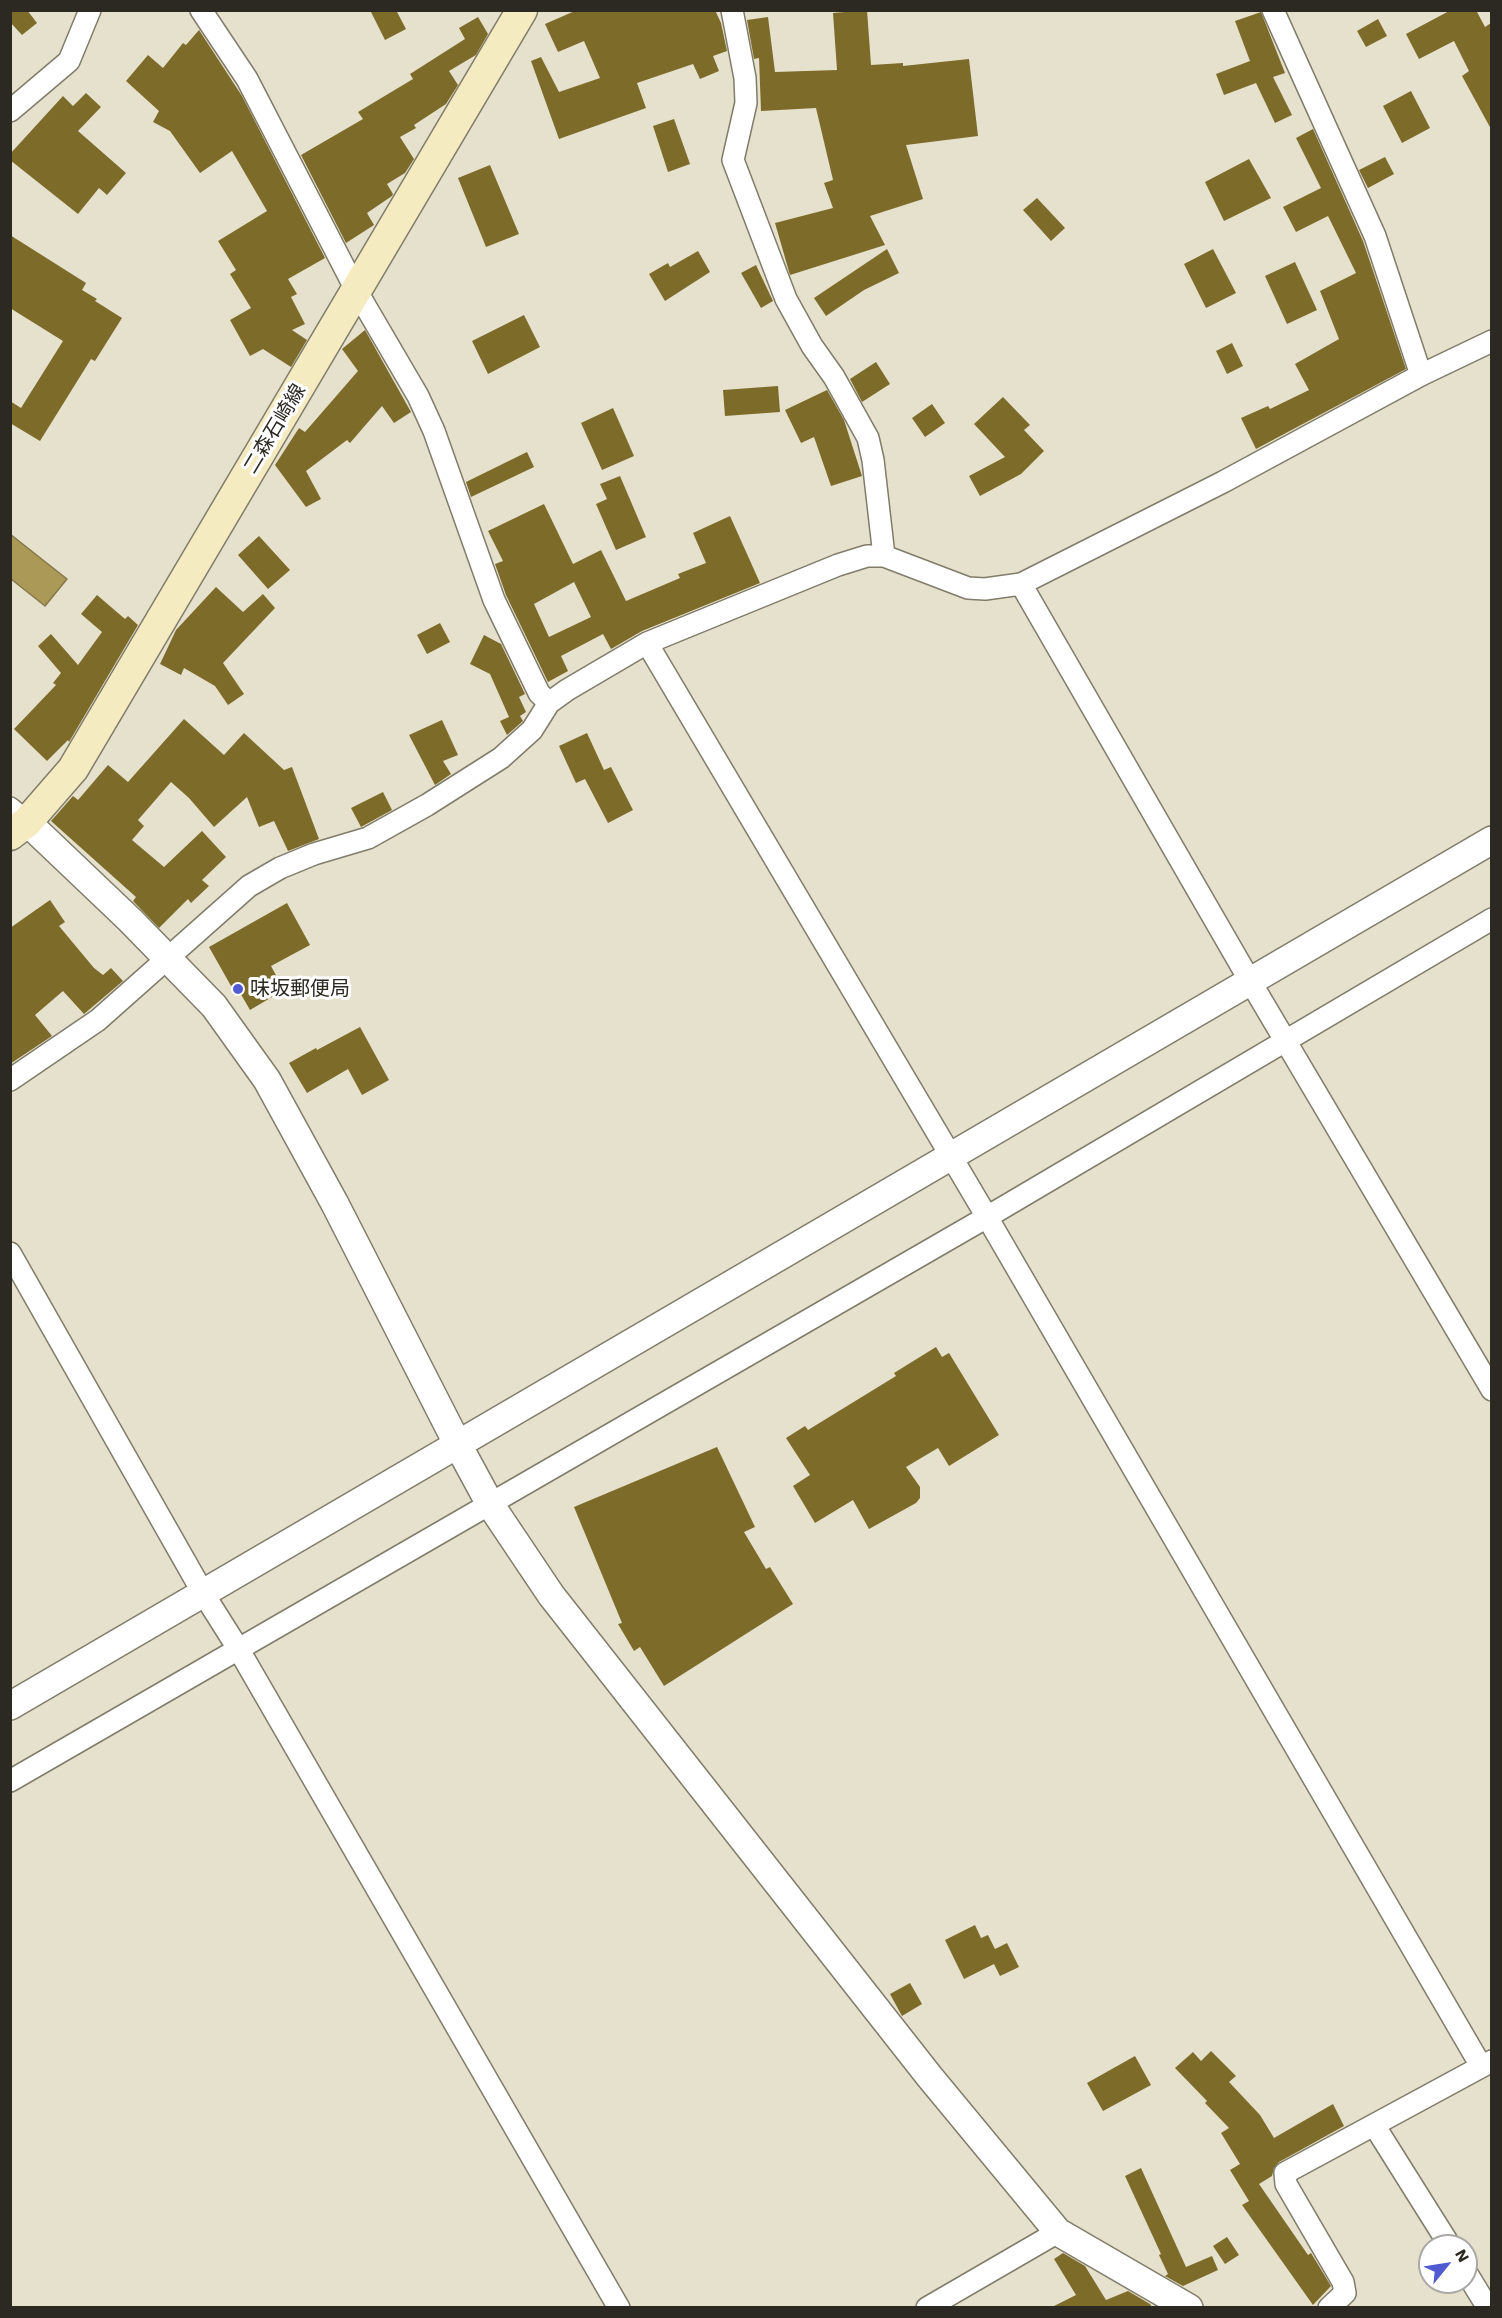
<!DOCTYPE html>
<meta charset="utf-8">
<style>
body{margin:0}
#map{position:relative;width:1502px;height:2318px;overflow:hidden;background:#e6e1cd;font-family:"Work Sans",sans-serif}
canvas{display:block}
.frame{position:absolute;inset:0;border:12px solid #2b2922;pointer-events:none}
.north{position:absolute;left:1418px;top:2234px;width:60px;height:60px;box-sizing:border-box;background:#fff;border:2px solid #aaa9a7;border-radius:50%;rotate:60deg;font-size:16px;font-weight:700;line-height:24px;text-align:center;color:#2b2922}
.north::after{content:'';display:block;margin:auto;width:21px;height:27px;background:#505bd1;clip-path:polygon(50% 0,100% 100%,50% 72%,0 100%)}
</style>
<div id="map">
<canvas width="1502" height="2318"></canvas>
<div class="frame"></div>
<div class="north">N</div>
</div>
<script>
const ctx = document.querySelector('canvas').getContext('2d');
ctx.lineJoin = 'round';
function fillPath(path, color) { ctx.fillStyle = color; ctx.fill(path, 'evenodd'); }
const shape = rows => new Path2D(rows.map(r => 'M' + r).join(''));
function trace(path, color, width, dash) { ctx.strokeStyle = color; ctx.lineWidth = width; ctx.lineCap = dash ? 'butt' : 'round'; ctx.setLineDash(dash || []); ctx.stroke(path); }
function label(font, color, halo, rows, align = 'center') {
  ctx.font = font + ' "Work Sans","Noto Sans JP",sans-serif'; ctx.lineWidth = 6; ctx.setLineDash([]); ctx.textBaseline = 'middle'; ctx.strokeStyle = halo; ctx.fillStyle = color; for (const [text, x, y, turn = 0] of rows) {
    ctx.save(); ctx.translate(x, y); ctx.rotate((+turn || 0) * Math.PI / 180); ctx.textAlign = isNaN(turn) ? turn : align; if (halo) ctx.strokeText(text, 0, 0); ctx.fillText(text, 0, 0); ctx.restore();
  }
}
const water = shape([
 [10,534,67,579,45,606,11,579,10,534]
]);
const building = shape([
 [10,10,27,10,37,23,22,35,10,22],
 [370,10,396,10,406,29,385,40],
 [577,10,715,10,721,23,727,51,713,56,719,71,700,79,693,64,637,83,646,108,559,139,531,61,541,57,559,92,600,78,584,41,558,52,545,24],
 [867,10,871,65,903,63,903,66,969,59,978,136,906,145,923,199,870,216,885,245,790,275,775,223,833,208,824,183,833,180,816,108,761,111,759,58,754,59,747,20,768,17,775,72,837,70,833,13],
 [1451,10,1476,10,1485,27,1491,23,1491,129,1462,76,1469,71,1454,41,1419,59,1406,34],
 [1261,12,1285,73,1273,77,1292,115,1275,123,1256,83,1224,95,1216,74,1250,61,1235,21],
 [478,17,488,34,476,55,449,71,458,85,446,104,414,125,416,128,400,137,414,159,405,173,387,184,393,194,392,196,367,213,374,225,346,243,301,155,363,119,358,112,413,79,410,74,465,39,459,28],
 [1378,19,1387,36,1366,47,1357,31],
 [199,30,242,96,325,258,288,279,297,294,291,297,305,324,292,330,307,340,291,367,263,349,250,356,230,320,251,308,230,274,236,270,218,241,267,211,232,151,200,173,170,131,153,122,159,111,126,81,148,55,163,68,183,43,186,45],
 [1411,91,1430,128,1402,143,1383,106],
 [86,93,101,107,78,131,126,173,107,195,99,188,78,214,10,160,10,154,63,96,73,106],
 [674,119,690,164,668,172,653,126],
 [1313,129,1363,241,1406,369,1256,449,1241,418,1268,406,1270,409,1309,390,1295,364,1339,339,1320,291,1356,273,1328,216,1296,232,1283,207,1321,188,1296,138],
 [1385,157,1394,174,1368,188,1359,170],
 [1249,159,1271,198,1224,221,1205,182],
 [490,165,519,234,486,247,458,178],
 [1037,198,1065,228,1051,241,1023,210],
 [10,235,86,283,82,290,97,299,95,301,122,318,95,361,91,359,40,441,10,423,10,401,21,408,63,341,10,308],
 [887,249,899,273,864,290,826,316,814,298],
 [1213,249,1236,293,1206,308,1184,264],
 [698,251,710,272,665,301,649,274,668,263,670,267],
 [1295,262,1317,310,1287,324,1265,276],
 [756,265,773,301,761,308,741,273],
 [524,315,540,347,488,374,472,341],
 [365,330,411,412,394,423,382,406,350,443,347,440,306,471,321,499,306,507,275,465,299,428,305,432,358,371,342,349],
 [1232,343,1243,366,1227,374,1216,351],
 [876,362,890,384,862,402,850,379],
 [778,386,780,412,725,416,723,390],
 [827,390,844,420,862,476,831,486,814,437,801,443,785,410],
 [1003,397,1030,425,1024,430,1044,451,1021,474,980,496,969,476,1005,457,974,424],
 [932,404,945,423,925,437,912,418],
 [613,408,634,456,602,470,581,423],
 [527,452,534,467,471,497,466,482],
 [620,476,646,537,616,550,596,504,607,499,600,484],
 [544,504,573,564,601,550,626,601,680,578,678,574,706,563,693,533,730,516,760,583,642,631,611,649,603,634,561,656,568,671,548,682,506,595,495,564,503,561,488,531],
 [574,582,591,617,549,637,534,604],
 [259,536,290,570,268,589,238,555],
 [216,587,243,612,263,594,275,608,223,663,244,694,228,705,215,686,184,668,181,675,160,664,176,630],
 [97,595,125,619,128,616,138,625,69,742,68,740,47,761,14,729,56,685,53,683,61,673,38,646,51,634,78,665,102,632,81,614],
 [440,623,450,642,427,654,417,635],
 [484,635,501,644,525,694,519,697,526,712,520,716,523,721,507,735,500,721,509,717,490,674,470,664],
 [184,719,224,755,244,733,284,770,292,767,319,839,288,851,274,821,259,827,247,797,214,827,189,798,171,782,138,820,144,826,132,840,164,867,202,831,226,857,202,880,209,886,191,903,188,899,159,928,133,901,136,897,51,821,73,796,78,800,108,765,128,782],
 [442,720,458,755,443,761,451,774,435,785,409,735],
 [587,733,604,770,611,767,633,810,608,823,585,779,576,783,559,746],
 [383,792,392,810,361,827,351,808],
 [50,900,65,922,59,926,94,968,103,975,111,968,123,981,84,1014,63,991,35,1015,52,1036,10,1064,10,928],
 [287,903,310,945,271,966,284,990,250,1010,235,984,231,986,209,947],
 [360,1027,389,1080,362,1095,348,1069,307,1093,289,1063,316,1048,317,1050],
 [936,1347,942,1357,949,1353,999,1435,949,1466,938,1448,906,1467,920,1487,920,1498,916,1503,869,1529,853,1500,815,1523,793,1486,810,1475,786,1438,805,1426,808,1430,896,1376,894,1373],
 [717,1447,755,1527,744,1532,766,1569,770,1567,793,1604,664,1686,640,1647,634,1651,618,1624,622,1623,574,1507],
 [975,1925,981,1938,988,1935,995,1949,1007,1943,1019,1967,1000,1976,994,1964,964,1979,945,1940],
 [910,1983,922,2004,902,2016,890,1994],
 [1211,2051,1236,2076,1229,2082,1260,2115,1274,2138,1333,2104,1344,2126,1279,2162,1274,2168,1272,2176,1259,2184,1308,2255,1311,2253,1331,2286,1313,2305,1242,2205,1249,2201,1230,2170,1240,2164,1221,2133,1229,2128,1205,2103,1207,2101,1175,2068,1193,2052,1201,2061],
 [1135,2056,1151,2085,1103,2111,1087,2083],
 [1141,2168,1186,2267,1212,2256,1218,2270,1183,2286,1165,2276,1168,2274,1159,2255,1161,2254,1125,2176],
 [1227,2237,1239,2255,1225,2264,1213,2246],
 [1063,2253,1085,2266,1106,2300,1128,2291,1150,2304,1152,2307,1052,2307,1076,2295,1054,2259]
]);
const minor = shape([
 [201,10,247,79,356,290,418,396,434,431,494,600,539,693,549,703],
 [732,10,745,78,746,103,733,160,786,299,812,346,834,377,868,438,873,460,884,556],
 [1273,10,1375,236,1421,375],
 [10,111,69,61,90,10],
 [1021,584,1250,981,1492,1390],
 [647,643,987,1217,1481,2066],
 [10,808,27,822],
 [10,1080,98,1020,249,886,280,868,314,854,368,838,427,805,501,758,532,730,549,703,567,690,647,643,838,565,867,556,884,556,968,588,985,589,1021,584,1223,482,1421,375,1492,341],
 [10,1253,203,1593,239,1650,619,2308],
 [10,1781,987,1217,1492,919],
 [1374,2125,1450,2246],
 [1466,2272,1488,2308],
 [927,2308,1058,2232],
 [1329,2308,1345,2293,1343,2282,1286,2184,1285,2173,1492,2061]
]);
const tertiary = shape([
 [27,822,130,920,214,1006,267,1080,335,1204,458,1445,490,1504,551,1595,929,2076,1058,2232,1189,2308],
 [10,1706,1492,840]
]);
const secondary = shape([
 [10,835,27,822,73,769,522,10]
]);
const markers = [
 [238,989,6,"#505bd1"]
];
const streetNames = [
 ["二森石崎線",275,429,-59]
];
const poiNames = [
 ["味坂郵便局",250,989]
];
fillPath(water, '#ab9958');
trace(water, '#857748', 1.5);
fillPath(building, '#7d6b29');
trace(minor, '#807c6a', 24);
trace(tertiary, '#807c6a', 30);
trace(secondary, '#807c6a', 33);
trace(minor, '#fff', 21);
trace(tertiary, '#fff', 27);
trace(secondary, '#f5ebc0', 30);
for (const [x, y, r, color] of markers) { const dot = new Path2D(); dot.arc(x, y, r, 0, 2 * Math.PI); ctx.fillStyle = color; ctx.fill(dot); trace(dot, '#fff', 2); }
label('20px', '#2b2922', '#fff', streetNames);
label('20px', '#2b2922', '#fff', poiNames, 'left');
</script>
